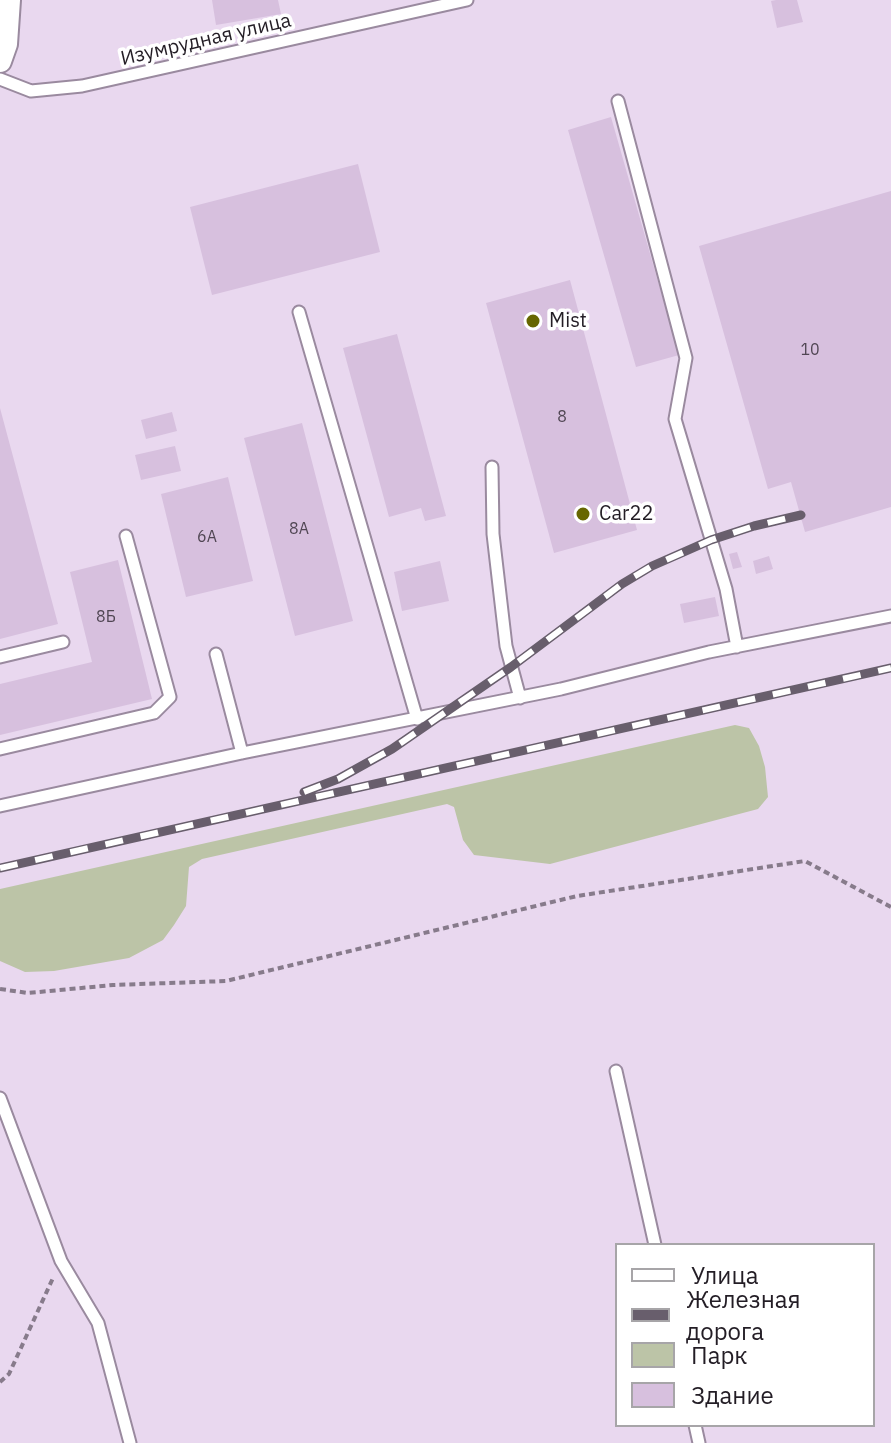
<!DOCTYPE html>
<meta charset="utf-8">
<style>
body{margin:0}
#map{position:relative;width:891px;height:1443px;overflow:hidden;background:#e9d8ef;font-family:"IBM Plex Sans",sans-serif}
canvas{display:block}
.legend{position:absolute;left:615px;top:1243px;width:260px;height:184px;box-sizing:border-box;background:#fff;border:2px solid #a7a5a8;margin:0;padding:10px 14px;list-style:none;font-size:24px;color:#231d25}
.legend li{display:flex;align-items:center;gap:16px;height:40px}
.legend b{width:40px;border:2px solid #a7a5a8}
</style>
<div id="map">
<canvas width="891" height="1443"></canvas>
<ul class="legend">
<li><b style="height:10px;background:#fff"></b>Улица</li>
<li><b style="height:10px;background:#685e6c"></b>Железная дорога</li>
<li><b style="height:22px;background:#bcc4a7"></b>Парк</li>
<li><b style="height:22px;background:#d7c0de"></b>Здание</li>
</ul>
</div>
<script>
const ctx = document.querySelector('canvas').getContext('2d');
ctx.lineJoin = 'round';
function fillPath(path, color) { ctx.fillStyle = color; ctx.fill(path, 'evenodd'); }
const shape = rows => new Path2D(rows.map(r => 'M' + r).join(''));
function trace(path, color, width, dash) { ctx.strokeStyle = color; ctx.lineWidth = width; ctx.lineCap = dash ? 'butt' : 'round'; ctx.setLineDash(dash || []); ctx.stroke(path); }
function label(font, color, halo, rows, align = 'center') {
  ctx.font = font + ' "IBM Plex Sans",sans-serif'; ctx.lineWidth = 7; ctx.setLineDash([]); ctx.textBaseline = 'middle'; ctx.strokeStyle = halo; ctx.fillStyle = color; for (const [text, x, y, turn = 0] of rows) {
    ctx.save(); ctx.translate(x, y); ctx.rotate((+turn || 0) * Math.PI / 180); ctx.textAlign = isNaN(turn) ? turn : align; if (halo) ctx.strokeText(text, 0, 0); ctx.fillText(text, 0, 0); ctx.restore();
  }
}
const green = shape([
 [735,725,749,728,759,746,765,767,768,797,758,809,550,864,474,855,463,840,454,807,447,804,202,859,189,867,186,906,174,925,163,940,129,958,54,971,25,972,0,961,0,889]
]);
const building = shape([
 [212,0,278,0,281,14,216,25],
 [776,0,797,0,803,22,777,28,771,1],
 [611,117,679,355,636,367,568,130],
 [358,164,380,252,212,295,190,207],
 [891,191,891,507,805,532,791,482,768,489,699,246],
 [570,280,637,530,554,553,486,303],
 [397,334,446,516,425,521,421,508,389,517,343,348],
 [0,408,58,624,0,639],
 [172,412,177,431,146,439,141,420],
 [302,423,353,621,295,636,244,438],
 [175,446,181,471,141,480,135,455],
 [228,477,253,581,186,597,161,494],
 [737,552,742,567,733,569,729,554],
 [769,556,773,569,756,574,753,561],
 [118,560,152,699,0,735,0,684,92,662,70,572],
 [440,561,449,601,402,611,394,572],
 [715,597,719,616,684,623,680,604]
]);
const path = shape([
 [0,989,28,993,113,985,226,981,577,896,805,861,891,907],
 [0,1382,9,1374,53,1278]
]);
const service = shape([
 [0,79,31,91,82,86,467,0],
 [618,101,686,358,675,419,726,589,737,647],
 [299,312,417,719],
 [492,467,493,534,506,646,520,698],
 [216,654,242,753],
 [0,657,63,642],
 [0,749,154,713,170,697,126,536],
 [0,806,242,753,561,689,709,652,891,616],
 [616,1071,655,1245],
 [0,1098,61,1261,98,1323,130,1443],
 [695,1425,699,1443]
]);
const minor = shape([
 [0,61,6,44,9,0]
]);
const rail = shape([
 [304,792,338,779,392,749,511,667,622,584,652,566,711,540,754,526,801,515],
 [0,868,891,668]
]);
const markers = [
 [533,321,8,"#660"],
 [583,514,8,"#660"]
];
const numberNames = [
 ["10",810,350],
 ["8",562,417],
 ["8А",299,529],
 ["6А",207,537],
 ["8Б",106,617]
];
const streetNames = [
 ["Изумрудная улица",206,40,-13]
];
const poiNames = [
 ["Mist",549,321],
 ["Car22",599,514]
];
fillPath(green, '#bcc4a7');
fillPath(building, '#d7c0de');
trace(service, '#9a8a9f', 15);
trace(minor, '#9a8a9f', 26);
trace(path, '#877b8b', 4, [6, 4]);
trace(service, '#fff', 11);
trace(minor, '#fff', 22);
trace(rail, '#685e6c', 9);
trace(rail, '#fff', 6, [18]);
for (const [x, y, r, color] of markers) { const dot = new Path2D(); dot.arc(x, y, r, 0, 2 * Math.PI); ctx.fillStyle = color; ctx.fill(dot); trace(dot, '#fff', 3); }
label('16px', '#504653', null, numberNames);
label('20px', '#231d25', '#fff', streetNames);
label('20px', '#231d25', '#fff', poiNames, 'left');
</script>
